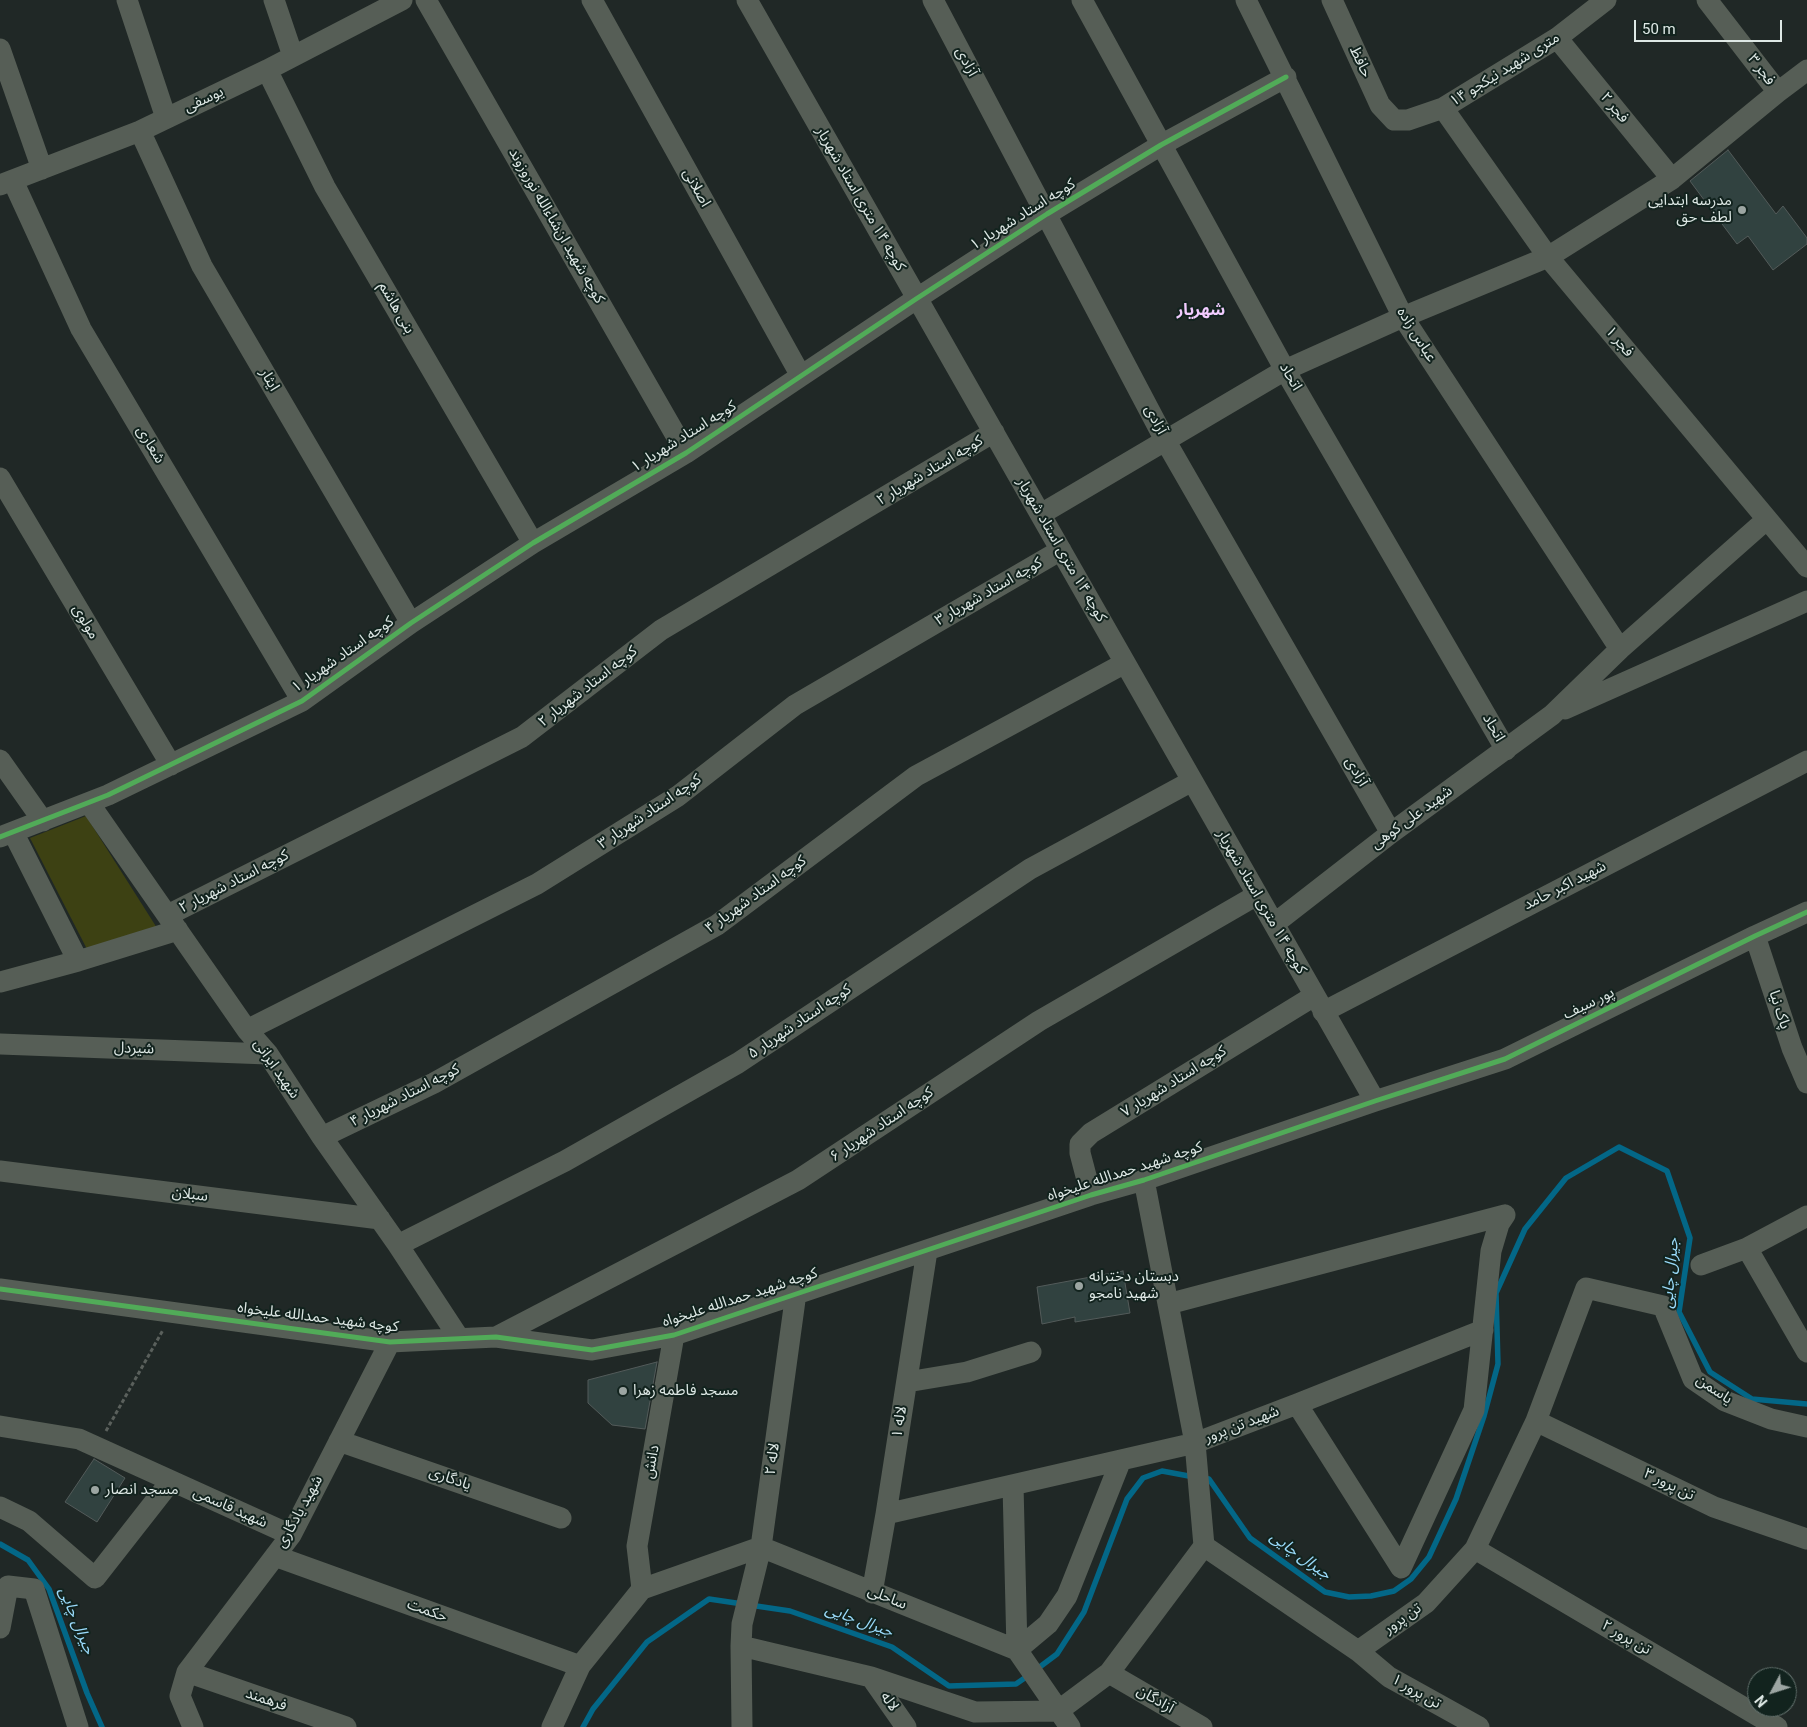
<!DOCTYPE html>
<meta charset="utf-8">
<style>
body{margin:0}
#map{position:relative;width:1807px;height:1727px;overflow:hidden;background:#202826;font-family:Roboto,sans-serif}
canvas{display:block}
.north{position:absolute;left:1747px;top:1667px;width:50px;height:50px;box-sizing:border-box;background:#12231e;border:1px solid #64726e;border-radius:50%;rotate:230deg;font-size:14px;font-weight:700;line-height:20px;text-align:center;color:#dee8e5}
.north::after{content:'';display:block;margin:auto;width:18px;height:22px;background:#9ca5a2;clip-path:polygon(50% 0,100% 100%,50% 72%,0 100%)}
.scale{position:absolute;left:1634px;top:20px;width:148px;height:22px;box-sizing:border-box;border:2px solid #dee8e5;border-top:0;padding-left:6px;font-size:15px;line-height:18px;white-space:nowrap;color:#dee8e5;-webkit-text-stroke:4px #12231e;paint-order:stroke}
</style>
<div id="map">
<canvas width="1807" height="1727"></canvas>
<div class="north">N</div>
<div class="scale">50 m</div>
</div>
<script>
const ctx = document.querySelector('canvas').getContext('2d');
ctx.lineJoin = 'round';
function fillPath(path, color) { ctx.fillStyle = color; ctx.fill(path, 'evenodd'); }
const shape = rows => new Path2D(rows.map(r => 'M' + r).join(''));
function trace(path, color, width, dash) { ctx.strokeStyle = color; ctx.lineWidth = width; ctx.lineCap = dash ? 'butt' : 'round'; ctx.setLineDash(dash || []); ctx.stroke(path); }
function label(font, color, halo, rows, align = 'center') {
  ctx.font = font + ' Roboto,"Noto Sans Arabic",sans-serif'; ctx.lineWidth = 4; ctx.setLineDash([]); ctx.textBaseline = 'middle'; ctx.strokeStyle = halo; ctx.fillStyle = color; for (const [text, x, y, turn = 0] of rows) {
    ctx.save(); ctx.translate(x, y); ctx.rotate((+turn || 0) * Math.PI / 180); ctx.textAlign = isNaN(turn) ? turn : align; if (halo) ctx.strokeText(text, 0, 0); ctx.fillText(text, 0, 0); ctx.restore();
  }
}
const green = shape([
 [86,816,157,928,90,955,30,838]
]);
const stream = shape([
 [1203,1478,1209,1479,1250,1538,1325,1592,1349,1597,1371,1596,1394,1591,1411,1579,1429,1557,1456,1499,1484,1416,1498,1364,1496,1293,1525,1229,1566,1178,1619,1147,1667,1171,1690,1238,1679,1312,1710,1372,1752,1399,1807,1404],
 [0,1544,28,1560,49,1589,87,1693,102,1727],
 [1037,1669,1057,1654,1084,1612,1127,1499,1143,1478,1162,1471,1194,1477],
 [583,1727,593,1709,647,1642,709,1599,790,1611,892,1647,949,1686,1016,1684,1029,1675]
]);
const building = shape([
 [1728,150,1776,214,1783,206,1807,238,1807,244,1773,270,1748,236,1737,244,1690,181,1728,150],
 [1123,1271,1130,1313,1075,1322,1075,1317,1042,1324,1037,1287,1123,1271],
 [657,1362,645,1429,612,1425,588,1403,588,1380,657,1362],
 [94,1459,125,1478,97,1522,65,1502,94,1459]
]);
const path = shape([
 [106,1431,163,1330]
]);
const minor = shape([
 [127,0,166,118],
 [274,0,293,56],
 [426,0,686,453],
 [592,0,801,376],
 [747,0,1375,1101],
 [933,0,1165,440,1391,833],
 [1082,0,1285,370,1506,750],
 [1246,0,1403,317,1620,649],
 [1332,0,1380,105,1394,120,1408,120,1443,108,1557,38,1606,0],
 [1707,0,1778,92],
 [1557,38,1672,179],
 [0,49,42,169],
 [267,70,325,187,533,543],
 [1443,108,1548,257,1807,567],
 [140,131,202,266,411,623],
 [13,181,81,329,302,701],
 [0,185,140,131,267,70,402,0],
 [0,478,171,765],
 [1041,514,1285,370,1403,317,1548,257,1672,179,1778,92,1807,70],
 [1565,709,1807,601],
 [0,760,43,821],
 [89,803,247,1030,268,1054,322,1137,398,1245,459,1338],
 [13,832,78,961],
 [0,837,108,795,302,701,411,623,533,543,686,453,916,299,1047,214,1161,145,1286,77],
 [168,915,522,737,661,630,994,432],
 [1274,924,1391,833,1552,715,1620,649,1766,520],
 [1755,936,1792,1048,1807,1083],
 [0,982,78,961,178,930],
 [1323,1012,1807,761],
 [247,1030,537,884,678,796,795,705,1061,550],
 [0,1044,268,1054],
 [322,1137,434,1083,717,925,916,776,1125,663],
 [0,1171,380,1219],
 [1144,1180,1195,1443,1297,1404,1483,1330],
 [1091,1195,1080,1153,1080,1144,1091,1133,1314,996],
 [1807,1216,1747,1248,1807,1352],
 [398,1245,565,1161,738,1063,1030,869,1192,781],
 [1701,1265,1747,1248],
 [0,1289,390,1342,496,1337,592,1350,674,1335,1091,1195,1144,1180,1375,1101,1505,1059,1755,936,1807,912],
 [1168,1304,1505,1215],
 [496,1337,798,1180,1039,1021,1257,895],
 [907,1382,967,1372,1031,1352],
 [1297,1404,1401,1568,1474,1410,1491,1251,1499,1224,1505,1215],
 [1536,1421,1714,1507,1807,1539],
 [0,1426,79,1439,291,1535],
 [339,1441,561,1518],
 [1013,1485,1017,1650,1070,1727],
 [0,1507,29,1521,95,1578,171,1481],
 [886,1514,1195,1443,1204,1546],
 [1475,1549,1777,1727],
 [275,1556,580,1666],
 [642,1589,637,1546,674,1335],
 [872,1593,886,1514,927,1251],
 [0,1628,8,1586,34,1589,78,1727],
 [741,1646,871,1677,975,1712,1058,1711],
 [1358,1651,1389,1677,1479,1727],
 [187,1672,346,1727],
 [1109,1673,1202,1727],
 [871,1677,906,1727],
 [1058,1711,1109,1673,1204,1546,1358,1651,1426,1603,1475,1549,1536,1421,1586,1288,1663,1306,1693,1379,1725,1401,1771,1419,1807,1427],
 [193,1727,180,1696,187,1672,291,1535,390,1342],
 [552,1727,580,1666,642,1589,761,1547,1017,1650,1048,1624,1067,1596,1121,1460],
 [742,1727,741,1646,742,1624,761,1547,796,1293]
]);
const cycleway = shape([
 [0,837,108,795,302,701,411,623,533,543,686,453,916,299,1047,214,1161,145,1286,77],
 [0,1289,390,1342,496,1337,592,1350,674,1335,1091,1195,1144,1180,1375,1101,1505,1059,1755,936,1807,912]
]);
const markers = [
 [1742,210,5,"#9ca5a2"],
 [1079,1286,5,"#9ca5a2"],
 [623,1391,5,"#9ca5a2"],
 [95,1490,5,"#9ca5a2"]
];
const streetNames = [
 ["آزادی",966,62,62],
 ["حافظ",1360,62,65],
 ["۱۴ متری شهید نیکجو",1505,70,-32],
 ["فجر ۳",1761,70,53],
 ["یوسفی",204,100,-25],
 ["فجر ۲",1614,108,50],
 ["اصلانی",696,188,61],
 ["کوچه ۱۴ متری استاد شهریار",860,199,60],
 ["کوچه استاد شهریار ۱",1023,215,-32],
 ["کوچه شهید ان‌شاءالله نوروزوند",556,226,60],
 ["بنی هاشم",396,308,60],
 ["عباس زاده",1416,335,58],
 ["فجر ۱",1619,342,50],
 ["اتحاد",1290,377,60],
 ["ایثار",269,380,60],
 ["آزادی",1155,420,62],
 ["کوچه استاد شهریار ۱",684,437,-32],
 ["شعاری",150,445,59],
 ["کوچه استاد شهریار ۲",930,471,-31],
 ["کوچه ۱۴ متری استاد شهریار",1061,550,60],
 ["کوچه استاد شهریار ۳",989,592,-30],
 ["مولوی",85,622,59],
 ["کوچه استاد شهریار ۱",343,655,-35],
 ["کوچه استاد شهریار ۲",588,687,-38],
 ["اتحاد",1493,728,60],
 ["آزادی",1356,772,60],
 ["کوچه استاد شهریار ۳",650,812,-34],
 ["شهید علی کوهی",1412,818,-36],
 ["کوچه استاد شهریار ۲",234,882,-27],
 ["شهید اکبر حامد",1565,886,-27],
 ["کوچه استاد شهریار ۴",756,895,-36],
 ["کوچه ۱۴ متری استاد شهریار",1261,902,60],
 ["پور سیف",1589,1004,-26],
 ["پاک نیا",1779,1010,72],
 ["کوچه استاد شهریار ۵",800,1022,-34],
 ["شیردل",134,1049,2],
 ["شهید ایرانی",276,1069,55],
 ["کوچه استاد شهریار ۷",1174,1082,-32],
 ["کوچه استاد شهریار ۴",405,1096,-27],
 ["کوچه استاد شهریار ۶",882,1125,-34],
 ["کوچه شهید حمدالله علیخواه",1125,1172,-18],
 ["سبلان",190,1195,7],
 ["کوچه شهید حمدالله علیخواه",740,1298,-18],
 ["کوچه شهید حمدالله علیخواه",318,1318,7],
 ["یاسمن",1714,1390,34],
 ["لاله ۱",900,1422,-81],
 ["شهید تن پرور",1242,1425,-21],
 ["لاله ۲",773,1459,-82],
 ["دانش",652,1462,-80],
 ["یادگاری",450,1479,19],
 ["تن پرور ۳",1669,1485,26],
 ["شهید قاسمی",230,1508,24],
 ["شهید یادگاری",300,1512,-61],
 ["ساحلی",887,1598,22],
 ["حکمت",427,1611,20],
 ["تن پرور",1403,1619,-35],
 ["تن پرور ۲",1626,1638,30],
 ["تن پرور ۱",1416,1692,30],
 ["فرهمند",266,1700,19],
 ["آزادگان",1155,1700,30],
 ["لاله",889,1702,55]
];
const poiNames = [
 ["مدرسه ابتدایی",1732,201,"right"],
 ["لطف حق",1732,218,"right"],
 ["دبستان دخترانه",1089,1277],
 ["شهید نامجو",1089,1294],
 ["مسجد فاطمه زهرا",633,1391],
 ["مسجد انصار",105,1490]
];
const neighbourhoodNames = [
 ["شهریار",1201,311]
];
const waterNames = [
 ["جیرال چایی",1671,1273,-85],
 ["جیرال چایی",1300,1556,36],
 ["جیرال چایی",76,1621,68],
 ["جیرال چایی",859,1621,20]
];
fillPath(green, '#3d4113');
trace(stream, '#036787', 5.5);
fillPath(building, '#314240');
trace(building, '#535b5a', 1);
trace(path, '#5a605c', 3, [4, 2.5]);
trace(minor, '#565e56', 21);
trace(cycleway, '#51ab58', 5);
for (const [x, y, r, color] of markers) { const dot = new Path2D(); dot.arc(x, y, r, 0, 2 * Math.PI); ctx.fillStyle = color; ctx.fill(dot); trace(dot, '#12231e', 2); }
label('15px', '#dee8e5', '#12231e', streetNames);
label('15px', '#dee8e5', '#12231e', poiNames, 'left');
label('bold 16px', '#f2ccff', '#12231e', neighbourhoodNames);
label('italic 16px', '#9adafa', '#12231e', waterNames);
</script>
